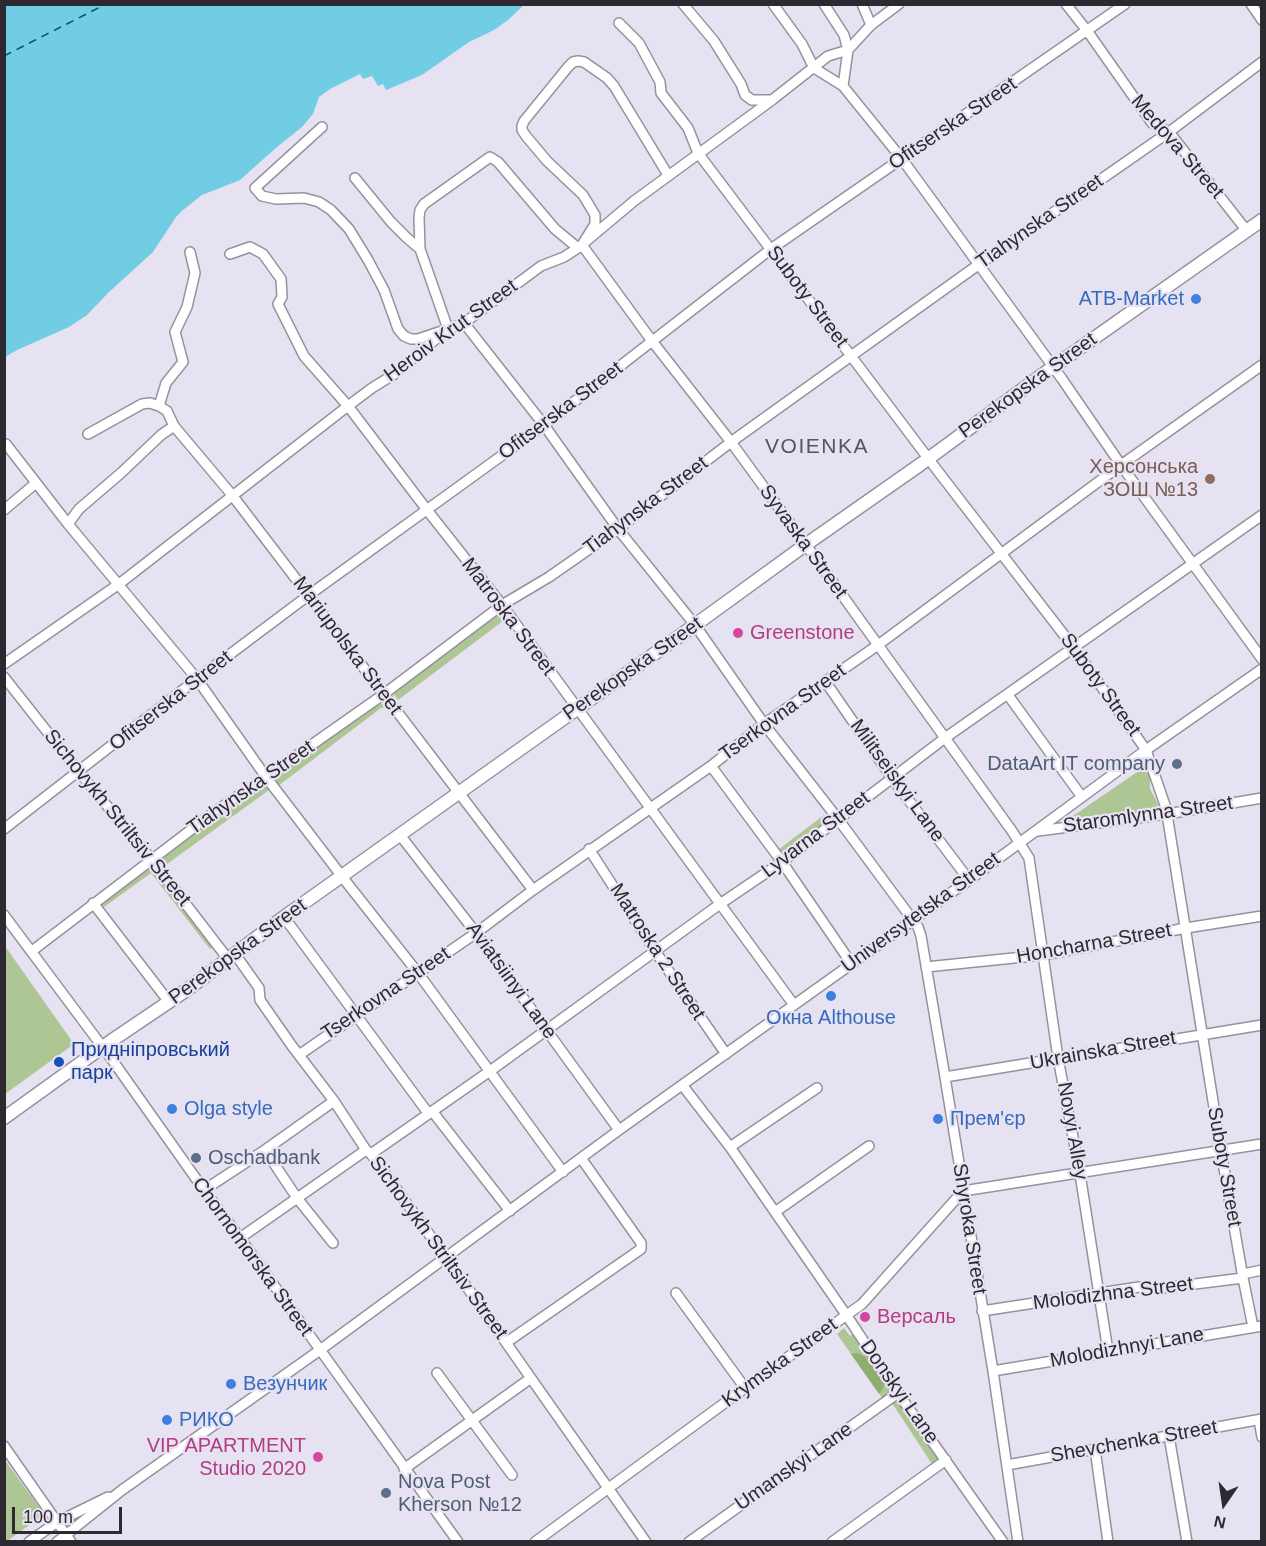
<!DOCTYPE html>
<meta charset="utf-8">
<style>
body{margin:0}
#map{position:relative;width:1266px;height:1546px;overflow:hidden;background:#e7e2f1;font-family:Arial,sans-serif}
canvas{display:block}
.frame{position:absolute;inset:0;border:6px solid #2c2a30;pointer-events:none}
.north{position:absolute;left:1194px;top:1474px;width:60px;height:60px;-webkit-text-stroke:4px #e7e2f1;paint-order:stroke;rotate:193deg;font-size:16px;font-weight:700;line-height:24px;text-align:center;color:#2c2a30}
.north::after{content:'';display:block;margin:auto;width:21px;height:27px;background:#2c2a30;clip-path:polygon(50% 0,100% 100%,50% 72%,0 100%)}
.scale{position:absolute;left:12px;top:1507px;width:110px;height:27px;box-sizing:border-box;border:3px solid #2c2a30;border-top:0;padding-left:8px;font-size:18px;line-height:21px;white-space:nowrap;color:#2c2a30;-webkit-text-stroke:4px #e7e2f1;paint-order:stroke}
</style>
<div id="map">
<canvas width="1266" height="1546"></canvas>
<div class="frame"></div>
<div class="north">N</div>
<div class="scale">100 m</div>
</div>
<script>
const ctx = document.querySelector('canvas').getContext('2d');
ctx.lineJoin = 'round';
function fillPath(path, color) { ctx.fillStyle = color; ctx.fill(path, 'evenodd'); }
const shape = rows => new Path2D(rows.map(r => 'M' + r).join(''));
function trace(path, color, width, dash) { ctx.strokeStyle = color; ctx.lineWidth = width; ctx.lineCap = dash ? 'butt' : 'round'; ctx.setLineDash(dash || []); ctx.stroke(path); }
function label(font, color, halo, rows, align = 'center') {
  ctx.font = font + ' Arial,sans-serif'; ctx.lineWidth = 4.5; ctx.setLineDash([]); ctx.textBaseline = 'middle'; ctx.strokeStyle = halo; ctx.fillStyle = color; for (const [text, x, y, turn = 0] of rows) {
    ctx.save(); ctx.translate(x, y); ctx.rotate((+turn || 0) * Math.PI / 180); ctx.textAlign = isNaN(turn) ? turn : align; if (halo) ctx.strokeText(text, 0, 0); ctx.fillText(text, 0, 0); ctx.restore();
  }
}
const green = shape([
 [497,612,503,621,398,700,393,693],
 [383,704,386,708,381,708,278,786,275,780,277,773,373,705],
 [1146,767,1150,775,1150,789,1158,804,1156,810,1070,818,1143,768],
 [264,782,269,790,163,867,157,860,215,814],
 [824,815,829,821,783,857,778,850],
 [151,866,155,869,214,946,210,949,151,873,104,907,99,902],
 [5,946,74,1044,5,1094,4,1094],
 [844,1328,850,1336,853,1334,894,1392,883,1399,837,1334],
 [898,1399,939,1459,932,1464,892,1403],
 [4,1459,44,1514,6,1542,4,1541]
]);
const forest = shape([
 [858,1353,865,1357,884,1382,883,1388,879,1394,851,1354]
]);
const water = shape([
 [5,4,524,4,524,5,508,20,494,30,469,42,422,75,386,90,383,84,378,86,372,76,363,79,360,74,330,89,319,97,313,114,302,127,277,147,240,180,202,195,183,210,176,217,153,252,108,293,87,315,69,327,17,350,5,357]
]);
const ferry = shape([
 [4,56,106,4]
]);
const minor = shape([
 [683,4,714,41,741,84,745,95,752,100,771,100],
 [773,4,802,44,814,68,843,86,902,159,1062,379,1121,465,1262,659],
 [824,4,844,35,848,50,843,86],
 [862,4,871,25],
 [1066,4,1088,32,1152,123,1169,132,1247,231],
 [1251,4,1262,20],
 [619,23,639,43,660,82,661,93,688,128,698,153,937,470,1074,648,1146,750,1166,808,1221,1151,1243,1278,1253,1327],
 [322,127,255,188,262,196,276,199,304,198,319,202,331,210,349,229,368,260,384,290,398,329,404,336,411,339,418,339,448,329,420,249,407,238,391,222,355,178],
 [668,175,614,86,607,78,584,62,578,61,573,62,568,67,524,121,522,126,522,130,526,136,547,161,583,195,595,215,595,224,582,245,652,341,731,442,814,556,1012,831,1029,858,1058,1058,1080,1174,1108,1351],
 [420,249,419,217,420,210,424,204,490,157,498,162,555,229,578,248],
 [190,252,195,273,187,307,175,332,183,362,166,383,159,406,167,411,174,426,232,495,533,890],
 [230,254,250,247,263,254,281,279,282,297,278,304,304,356,348,406,427,510,502,605,794,1005],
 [464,323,544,425,618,529,695,625,764,724,838,819,918,927,921,936,945,1077,993,1371,1018,1542],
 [88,434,142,404,150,403,159,406],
 [6,444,68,524,197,679,266,777,347,883,418,973,563,1172],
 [4,510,36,483],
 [68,524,79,509,121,473,161,435,174,426],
 [4,664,119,584,348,406,372,388,393,375,448,329,464,323,541,266,564,257,578,248,634,201,772,100,828,56,848,50,871,25,899,4],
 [4,677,79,772,152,860,228,959],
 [825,681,892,778,969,880],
 [1008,695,1082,797],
 [711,766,782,862,851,963],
 [4,829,197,679,309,595,544,425,771,249,1125,4],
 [1038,831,1167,814,1262,798],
 [400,835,476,933,619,1130],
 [589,849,655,951,726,1054],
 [93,903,169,1002],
 [4,915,113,1061,204,1190,240,1238,458,1542],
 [284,917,428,1113],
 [32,951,213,813,266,777,384,694,502,605,549,577,618,529,731,442,978,265,1169,132,1262,62],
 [235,954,259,988,260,1000,292,1046,334,1101,366,1150,371,1154,455,1270,646,1542],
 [926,967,1043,955,1186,928,1262,916],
 [299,1055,476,933,533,890,711,766,764,724,878,645,1121,465,1262,365],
 [945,1077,1262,1025],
 [683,1086,730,1147,849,1319,898,1393,1003,1542],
 [432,1111,510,1211],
 [730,1147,817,1088],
 [265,1150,297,1198,333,1243],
 [371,1154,490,1071,720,904,782,862,945,738,1262,515],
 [204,1190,265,1150,334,1101],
 [775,1212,869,1146],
 [240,1238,366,1150],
 [1243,1274,1262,1270],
 [676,1293,745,1388],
 [982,1311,1139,1287,1155,1289,1243,1278],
 [507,1342,641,1249,641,1243,581,1158],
 [993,1371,1262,1326],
 [437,1373,512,1475],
 [1259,1420,1262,1437],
 [1169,1436,1187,1542],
 [4,1446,71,1542],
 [1095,1449,1108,1542],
 [1007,1465,1262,1419],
 [404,1469,531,1378],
 [29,1542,57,1522,108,1497],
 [57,1542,122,1490,320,1350,619,1130,969,880,1146,750,1262,669],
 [535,1542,745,1388,862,1304,963,1191,1262,1144],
 [689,1542,898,1393],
 [832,1542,946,1460]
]);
const major = shape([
 [4,1118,111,1041,188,989,284,917,695,625,801,548,921,464,1053,367,1262,220]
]);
const markers = [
 [1196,299,6,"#3f7fe0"],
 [1210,479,6,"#8d6e63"],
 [738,633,6,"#d1479c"],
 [1177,764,6,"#5c6f8a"],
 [831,996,6,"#3f7fe0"],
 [59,1062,6,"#1a4fb4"],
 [172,1109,6,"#3f7fe0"],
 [938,1119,6,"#3f7fe0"],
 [196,1158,6,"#5c6f8a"],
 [865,1317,6,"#d1479c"],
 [231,1384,6,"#3f7fe0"],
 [167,1420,6,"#3f7fe0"],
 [318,1457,6,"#d1479c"],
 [386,1493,6,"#5c6f8a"]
];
const streetNames = [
 ["Ofitserska Street",953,124,-34],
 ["Medova Street",1177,147,49],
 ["Tiahynska Street",1040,222,-35],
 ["Suboty Street",807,297,53],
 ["Heroiv Krut Street",451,331,-36],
 ["Perekopska Street",1028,386,-36],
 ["Ofitserska Street",561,411,-37],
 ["Tiahynska Street",646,506,-37],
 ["Syvaska Street",803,542,54],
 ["Matroska Street",508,617,53],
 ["Mariupolska Street",347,646,53],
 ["Perekopska Street",633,669,-35],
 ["Suboty Street",1100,685,54],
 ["Ofitserska Street",171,701,-38],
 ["Tserkovna Street",783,713,-36],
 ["Militseiskyi Lane",897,781,54],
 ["Tiahynska Street",251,788,-35],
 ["Staromlynna Street",1148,815,-8],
 ["Sichovykh Striltsiv Street",117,818,51],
 ["Lyvarna Street",816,835,-37],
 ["Universytetska Street",921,913,-36],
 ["Honcharna Street",1094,944,-10],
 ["Perekopska Street",238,952,-36],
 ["Matroska 2 Street",657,952,57],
 ["Aviatsiinyi Lane",511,981,54],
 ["Tserkovna Street",386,994,-34],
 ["Ukrainska Street",1103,1051,-10],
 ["Novyi Alley",1072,1131,80],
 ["Suboty Street",1224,1167,80],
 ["Shyroka Street",969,1229,81],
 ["Sichovykh Striltsiv Street",438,1248,54],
 ["Chornomorska Street",252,1257,54],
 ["Molodizhna Street",1113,1294,-7],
 ["Molodizhnyi Lane",1127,1348,-10],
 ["Krymska Street",780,1363,-36],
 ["Donskyi Lane",899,1392,55],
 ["Shevchenka Street",1134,1442,-10],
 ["Umanskyi Lane",794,1467,-35]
];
const shopNames = [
 ["ATB-Market",1184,299,"right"],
 ["Окна Althouse",831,1018,"center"],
 ["Olga style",184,1109],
 ["Прем'єр",950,1119],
 ["Везунчик",243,1384],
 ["РИКО",179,1420]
];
const educationNames = [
 ["Херсонська",1198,467],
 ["ЗОШ №13",1198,490]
];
const hotelNames = [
 ["Greenstone",750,633],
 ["Версаль",877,1317],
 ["VIP APARTMENT",306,1446,"right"],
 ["Studio 2020",306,1469,"right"]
];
const serviceNames = [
 ["DataArt IT company",1165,764,"right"],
 ["Oschadbank",208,1158],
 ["Nova Post",398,1482],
 ["Kherson №12",398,1505]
];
const transitNames = [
 ["Придніпровський",71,1050],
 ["парк",71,1073]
];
const neighbourhoodNames = [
 ["VOIENKA",817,447]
];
fillPath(green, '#adc694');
fillPath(forest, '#8eae6e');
fillPath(water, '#70cde4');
trace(ferry, '#005667', 1.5, [8, 6]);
trace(minor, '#95919f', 12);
trace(major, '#95919f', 15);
trace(minor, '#fff', 9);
trace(major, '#fff', 12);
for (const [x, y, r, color] of markers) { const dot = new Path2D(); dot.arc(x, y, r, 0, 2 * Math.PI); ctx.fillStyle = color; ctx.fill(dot); trace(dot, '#e7e2f1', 2); }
label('20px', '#2c2a30', '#e7e2f1', streetNames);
label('20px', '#366cbe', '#e7e2f1', shopNames, 'left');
label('20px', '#785e54', '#e7e2f1', educationNames, 'right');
label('20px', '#b23c85', '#e7e2f1', hotelNames, 'left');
label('20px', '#4e5e75', '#e7e2f1', serviceNames, 'left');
label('20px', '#164399', '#e7e2f1', transitNames, 'left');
ctx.letterSpacing = '1.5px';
label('21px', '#575360', '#e7e2f1', neighbourhoodNames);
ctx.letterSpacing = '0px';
</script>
